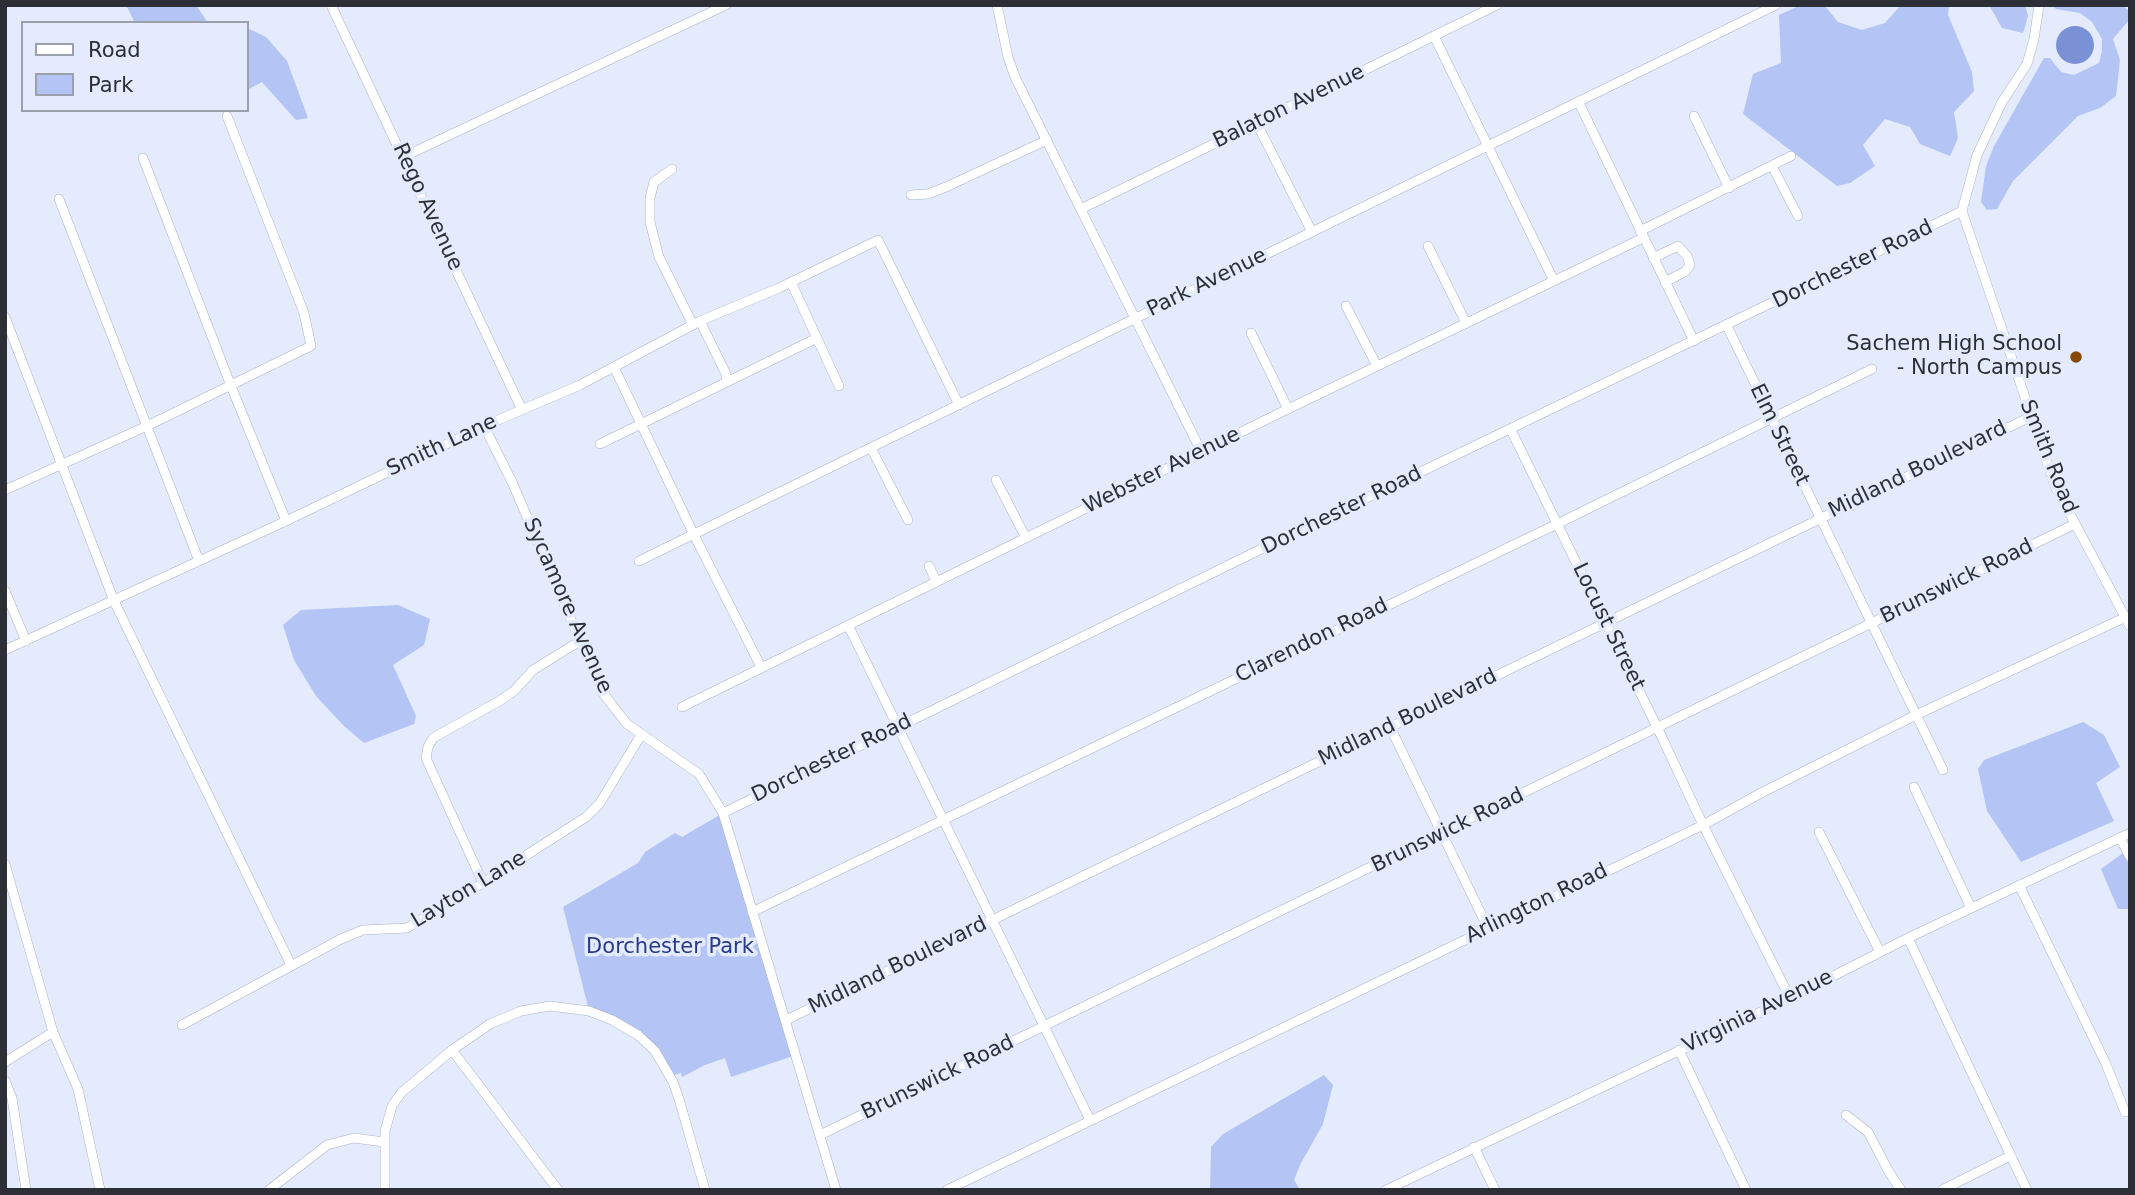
<!DOCTYPE html>
<style>
body{margin:0}
#map{position:relative;width:2135px;height:1195px;overflow:hidden;background:#e4ebfd;font-family:"DejaVu Sans",sans-serif}
canvas{display:block}
.frame{position:absolute;inset:0;border:7px solid #2d2f36;pointer-events:none}
.legend{position:absolute;left:21px;top:21px;width:228px;height:91px;box-sizing:border-box;background:#e4ebfd;border:2px solid #9ba0ad;margin:0;padding:9px 12px;list-style:none;font-size:21px;color:#2d2f36}
.legend li{display:flex;align-items:center;gap:14px;height:35px}
.legend b{width:35px;border:2px solid #9ba0ad}
</style>
<div id="map">
<canvas width="2135" height="1195"></canvas>
<div class="frame"></div>
<ul class="legend">
<li><b style="height:9px;background:#fff"></b>Road</li>
<li><b style="height:19px;background:#b3c4f5"></b>Park</li>
</ul>
</div>
<script>
const ctx = document.querySelector('canvas').getContext('2d');
ctx.lineJoin = 'round';
function fillPath(path, color) { ctx.fillStyle = color; ctx.fill(path, 'evenodd'); }
const shape = rows => new Path2D(rows.map(r => 'M' + r).join(''));
function trace(path, color, width, dash) { ctx.strokeStyle = color; ctx.lineWidth = width; ctx.lineCap = dash ? 'butt' : 'round'; ctx.setLineDash(dash || []); ctx.stroke(path); }
function label(font, color, halo, rows, align = 'center') {
  ctx.font = font + ' "DejaVu Sans",sans-serif'; ctx.lineWidth = 7; ctx.setLineDash([]); ctx.textBaseline = 'middle'; ctx.strokeStyle = halo; ctx.fillStyle = color; for (const [text, x, y, turn = 0] of rows) {
    ctx.save(); ctx.translate(x, y); ctx.rotate((+turn || 0) * Math.PI / 180); ctx.textAlign = isNaN(turn) ? turn : align; if (halo) ctx.strokeText(text, 0, 0); ctx.fillText(text, 0, 0); ctx.restore();
  }
}
const green = shape([
 [126,5,196,5,208,23,135,23],
 [1801,5,1824,5,1838,22,1862,30,1885,23,1901,5,1949,5,1948,15,1972,72,1974,91,1954,112,1958,138,1950,156,1920,144,1910,127,1885,119,1863,145,1875,166,1850,183,1837,186,1743,114,1753,74,1781,63,1779,15],
 [1989,5,2025,5,2028,16,2023,33,2002,28],
 [2052,5,2122,5,2130,12,2130,19,2113,39,2120,60,2116,96,2100,108,2078,116,2013,181,1997,209,1987,210,1981,202,1986,166,1994,146,2044,58,2050,58,2061,72,2074,75,2099,63,2102,51,2102,39,2092,22,2080,13,2056,9],
 [247,28,266,37,287,61,308,118,296,120,262,82,247,90],
 [398,605,430,619,424,645,393,665,416,716,414,724,364,743,344,726,316,696,294,660,283,625,301,610],
 [2083,722,2104,735,2120,767,2096,783,2114,821,2021,862,1987,811,1978,769,1984,760],
 [723,813,796,1055,731,1077,725,1058,705,1065,682,1077,681,1073,670,1076,647,1042,589,1011,563,907,638,863,645,852,675,833,682,837],
 [2130,848,2130,909,2118,909,2101,869],
 [1324,1075,1333,1085,1323,1124,1300,1165,1294,1180,1300,1190,1210,1190,1211,1147,1223,1134]
]);
const water = shape([
 '2056 45a19 19 0 1 1 38 0a19 19 0 1 1-38 0Z'
]);
const minor = shape([
 [331,5,522,410],
 [997,5,1008,57,1015,77,1202,453],
 [2039,5,2034,39,2027,64,2002,102,1977,155,1962,211,2055,486,2130,626],
 [1434,36,1554,281],
 [1579,103,1694,341],
 [1694,116,1729,188],
 [1257,124,1312,232],
 [403,157,726,5],
 [143,158,231,386,286,521],
 [1772,166,1798,216],
 [672,169,654,182,650,198,650,222,659,257,693,325],
 [911,195,928,194,946,187,1047,140],
 [59,199,199,561],
 [1081,209,1497,5],
 [1640,231,1791,156],
 [1428,246,1466,323],
 [1653,258,1678,246,1687,256,1690,265,1686,271,1665,282],
 [791,282,839,386],
 [1346,306,1377,366],
 [5,317,114,601,291,965],
 [700,321,726,374,727,382],
 [1727,326,1943,770],
 [1251,333,1288,409],
 [614,367,694,535,761,667],
 [484,426,512,482,602,692,627,724,699,774,723,813,836,1190],
 [1511,430,1658,729,1703,825,1790,998],
 [600,444,817,338],
 [871,448,908,520],
 [996,480,1026,538],
 [5,490,147,426,311,346,304,313,227,116],
 [639,561,1776,5],
 [929,566,936,581],
 [5,591,26,641],
 [848,625,1090,1120],
 [5,650,286,521,484,426,580,385,700,321,779,288,878,240,959,405],
 [682,707,1288,409,1643,238],
 [1390,727,1488,928],
 [1914,787,1971,908],
 [723,813,1298,531,1962,211],
 [1819,832,1880,952],
 [2120,838,2130,857],
 [5,864,53,1032,78,1089,100,1190],
 [483,883,430,767,426,758,428,747,433,738,501,700,514,691,533,670,580,641],
 [2019,885,2106,1064,2125,1112],
 [752,912,1557,524,1872,369],
 [1908,938,2027,1190],
 [786,1020,2030,417],
 [182,1025,341,939,363,930,407,928,483,883,586,817,600,803,641,735],
 [452,1050,558,1190],
 [1679,1050,1746,1190],
 [5,1062,53,1032],
 [5,1081,12,1098,26,1190],
 [1846,1115,1868,1132,1889,1172,1901,1190],
 [820,1135,2075,524],
 [1474,1147,1495,1190],
 [269,1190,327,1145,354,1138,384,1142],
 [385,1190,385,1131,392,1106,401,1093,452,1050,490,1024,521,1011,550,1006,589,1011,612,1020,638,1035,655,1051,673,1082,679,1099,705,1190],
 [947,1190,1703,825,1761,793,1916,715,2126,617],
 [1386,1190,1790,998,1908,938,2130,833],
 [1942,1190,2010,1156]
]);
const markers = [
 [2076,357,7,"#854904"]
];
const streetNames = [
 ["Balaton Avenue",1289,107,-26],
 ["Rego Avenue",427,207,65],
 ["Dorchester Road",1853,265,-26],
 ["Park Avenue",1207,283,-26],
 ["Elm Street",1779,435,64],
 ["Smith Lane",442,446,-25],
 ["Smith Road",2048,457,68],
 ["Midland Boulevard",1918,470,-26],
 ["Webster Avenue",1162,471,-26],
 ["Dorchester Road",1342,511,-26],
 ["Brunswick Road",1957,582,-26],
 ["Sycamore Avenue",567,606,66],
 ["Locust Street",1608,627,64],
 ["Clarendon Road",1312,641,-26],
 ["Midland Boulevard",1408,718,-26],
 ["Dorchester Road",832,759,-26],
 ["Brunswick Road",1448,831,-26],
 ["Layton Lane",469,890,-31],
 ["Arlington Road",1537,904,-26],
 ["Midland Boulevard",898,966,-26],
 ["Virginia Avenue",1758,1012,-26],
 ["Brunswick Road",938,1078,-26]
];
const poiNames = [
 ["Sachem High School",2062,345],
 ["- North Campus",2062,369]
];
const parkNames = [
 ["Dorchester Park",670,948]
];
fillPath(green, '#b3c4f5');
fillPath(water, '#7b91d6');
trace(minor, '#abb1c3', 10);
trace(minor, '#fff', 9);
for (const [x, y, r, color] of markers) { const dot = new Path2D(); dot.arc(x, y, r, 0, 2 * Math.PI); ctx.fillStyle = color; ctx.fill(dot); trace(dot, '#e4ebfd', 2.5); }
label('21px', '#2d2f36', '#e4ebfd', streetNames);
label('21px', '#2d2f36', '#e4ebfd', poiNames, 'right');
label('21px', '#293a8b', '#e4ebfd', parkNames);
</script>
